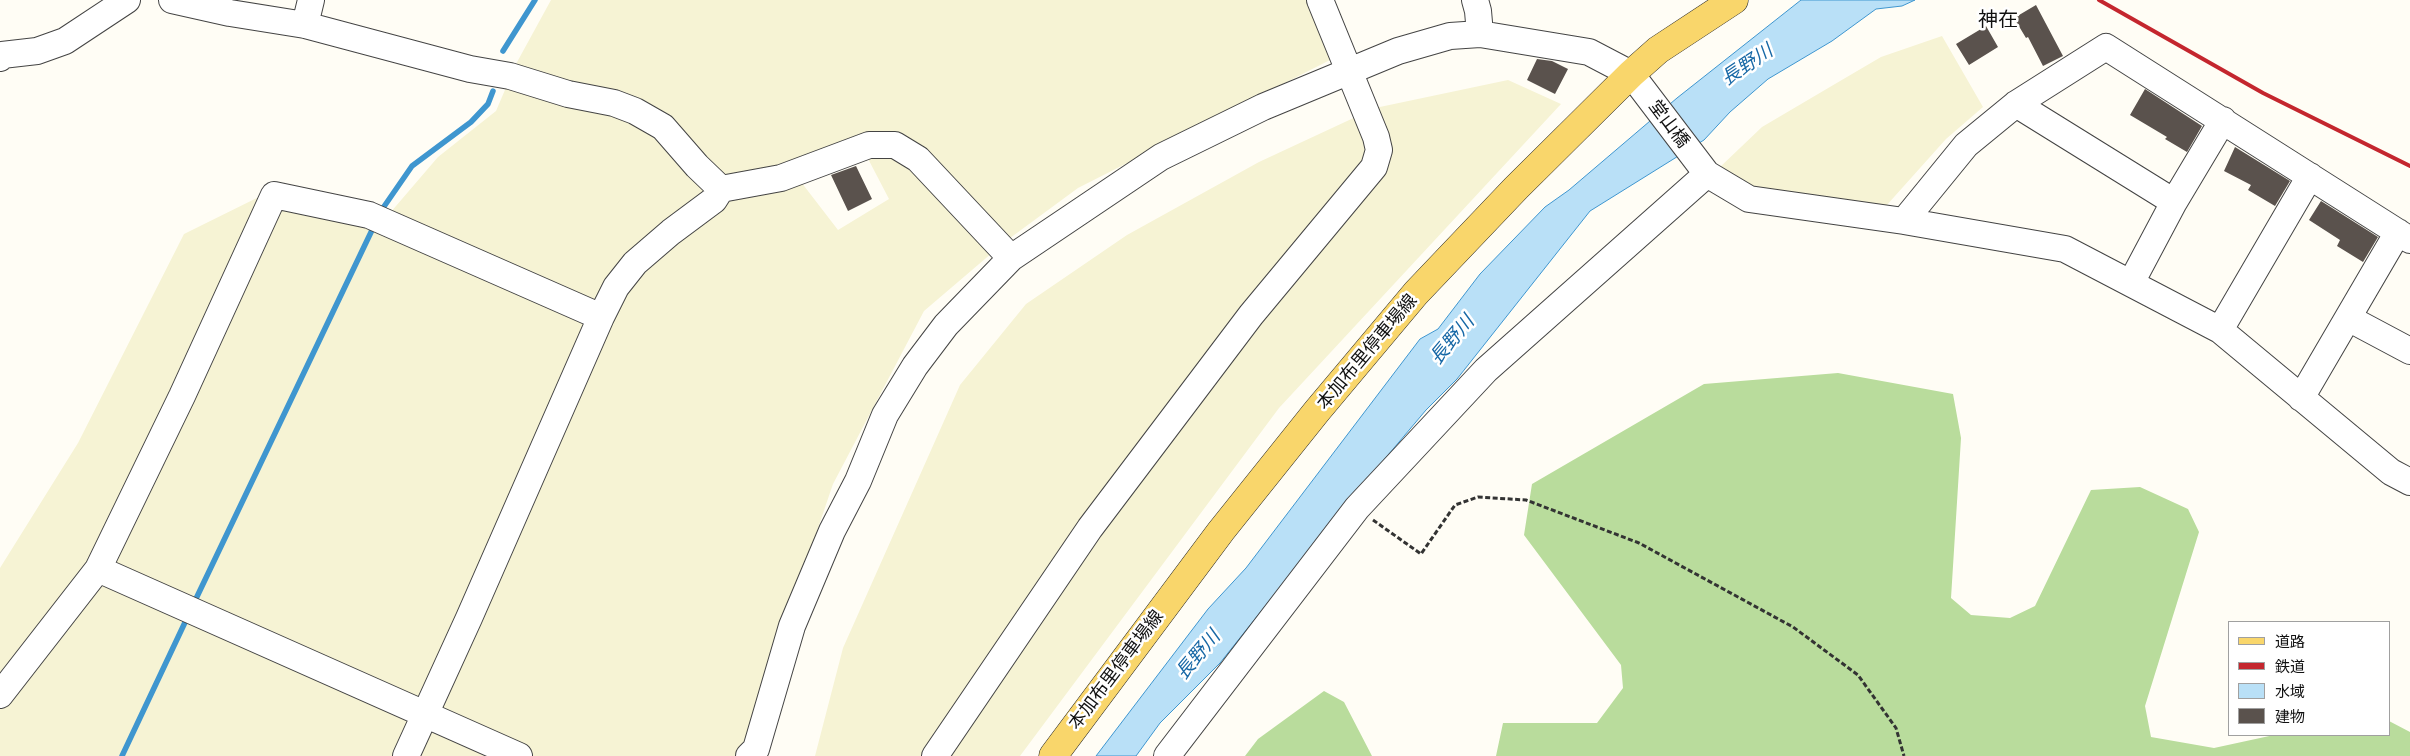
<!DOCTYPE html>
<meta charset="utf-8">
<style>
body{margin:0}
#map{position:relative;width:2410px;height:756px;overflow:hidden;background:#fffdf5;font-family:"Crimson Pro","Noto Sans JP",serif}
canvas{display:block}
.legend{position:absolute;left:2228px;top:621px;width:162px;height:115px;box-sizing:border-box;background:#fff;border:1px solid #a0a0a0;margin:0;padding:6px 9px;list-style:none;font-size:15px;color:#111}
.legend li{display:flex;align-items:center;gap:10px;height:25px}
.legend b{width:25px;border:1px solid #a0a0a0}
</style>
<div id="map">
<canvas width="2410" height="756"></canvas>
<ul class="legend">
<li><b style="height:6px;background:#f9d66b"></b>道路</li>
<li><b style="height:6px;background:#c4262e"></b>鉄道</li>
<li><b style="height:14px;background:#b9e0f7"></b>水域</li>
<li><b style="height:14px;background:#5a524d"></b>建物</li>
</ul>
</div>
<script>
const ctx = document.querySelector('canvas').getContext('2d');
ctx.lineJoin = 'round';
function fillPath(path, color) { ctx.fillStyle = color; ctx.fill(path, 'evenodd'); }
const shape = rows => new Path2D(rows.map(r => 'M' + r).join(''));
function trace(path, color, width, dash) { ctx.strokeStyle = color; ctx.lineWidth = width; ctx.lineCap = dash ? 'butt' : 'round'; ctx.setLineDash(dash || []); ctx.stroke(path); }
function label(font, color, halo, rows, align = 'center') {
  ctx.font = font + ' "Crimson Pro","Noto Sans JP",serif'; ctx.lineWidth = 5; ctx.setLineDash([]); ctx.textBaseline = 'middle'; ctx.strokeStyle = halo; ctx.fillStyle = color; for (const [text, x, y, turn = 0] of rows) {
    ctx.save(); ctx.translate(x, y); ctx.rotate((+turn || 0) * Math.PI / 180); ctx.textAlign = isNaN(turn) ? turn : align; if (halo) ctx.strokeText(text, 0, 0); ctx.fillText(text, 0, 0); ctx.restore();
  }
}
const farmland = shape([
 [551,0,1307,0,1330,60,1078,188,1006,241,924,311,833,484,744,745,756,756,0,756,0,568,78,443,184,234,279,187,390,213,438,157,496,111,516,64],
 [864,151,889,199,838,230,798,178],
 [1942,36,1983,107,1946,139,1886,206,1753,188,1719,168,1762,127,1835,84,1881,57],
 [1508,80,1561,104,1279,408,1020,756,815,756,843,648,960,385,1026,304,1127,235,1259,162,1375,108]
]);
const forest = shape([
 [1838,373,1953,394,1961,438,1951,598,1971,615,2010,618,2035,606,2091,490,2140,487,2188,509,2199,532,2145,706,2151,737,2214,748,2274,735,2389,735,2389,721,2410,732,2410,756,1496,756,1503,723,1597,723,1623,688,1621,665,1524,535,1532,484,1704,384],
 [1324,691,1344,702,1372,756,1245,756,1258,739]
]);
const water = shape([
 [1801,0,1915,0,1902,6,1876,9,1832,41,1768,79,1730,112,1704,140,1590,211,1457,379,1426,410,1340,512,1220,663,1160,723,1136,756,1096,756,1208,609,1246,568,1420,339,1438,329,1480,274,1545,207,1569,190,1677,98,1801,0]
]);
const stream = shape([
 [503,51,535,0],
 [383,208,412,166,471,122,488,104,493,91],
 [193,605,373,228],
 [122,756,188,616]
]);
const building = shape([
 [2036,5,2063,56,2043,66,2028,37,2026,38,2014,18],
 [1986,26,1998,47,1969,65,1956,44],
 [1537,59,1552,61,1568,69,1555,94,1527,80],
 [2145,89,2202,126,2187,152,2165,139,2167,137,2130,115],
 [2235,147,2290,181,2275,206,2248,190,2251,185,2224,171],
 [856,166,872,199,848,211,831,175],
 [2321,201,2378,237,2363,262,2337,246,2340,240,2309,220]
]);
const path = shape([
 [1373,520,1421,554,1455,505,1478,497,1526,500,1639,543,1793,627,1858,675,1896,728,1904,756]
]);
const minor = shape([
 [172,0,230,13,305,25,470,69,510,76,568,94,614,103,635,111,663,127,697,166,721,189],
 [1475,0,1478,11,1480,34],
 [305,25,311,0],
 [0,58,2,55,37,51,65,41,127,0],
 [2016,104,2174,202],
 [1904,221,1966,145,2016,104,2106,47,2410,240],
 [2131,283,2174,202,2223,120],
 [2348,318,2410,351],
 [2220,330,2310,176],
 [2301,398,2398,232],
 [98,569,519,756],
 [0,695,98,569,182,396,274,195,369,215,601,317],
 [406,756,469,618,601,317,616,287,635,263,671,232,714,200,721,189,781,178,869,145,895,145,918,159,1011,258],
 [749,756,756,749,792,626,832,531,858,481,885,415,915,366,946,325,1011,258,1161,157,1263,107,1398,51,1450,36,1480,34,1589,52,1631,74,1707,174,1749,199,1904,221,2065,249,2220,330,2391,472,2410,482],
 [935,756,1090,528,1251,315,1374,167,1379,150,1376,137,1320,0],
 [1167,756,1357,508,1486,370,1707,174]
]);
const major = shape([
 [1053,756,1221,531,1317,411,1416,293,1516,188,1631,74,1658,50,1734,0]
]);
const rail = shape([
 [2099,0,2263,93,2410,166]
]);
const streetNames = [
 ["堂山橋",1669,124,53],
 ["本加布里停車場線",1367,352,-50],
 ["本加布里停車場線",1116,670,-53]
];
const waterNames = [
 ["長野川",1747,65,-34],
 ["長野川",1452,340,-50],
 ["長野川",1198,655,-50]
];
const quarterNames = [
 ["神在",1998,20]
];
fillPath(farmland, '#f6f3d4');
fillPath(forest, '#b9dc9c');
fillPath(water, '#b9e0f7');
trace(water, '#3f96cf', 1);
trace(stream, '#3f96cf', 5.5);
fillPath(building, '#5a524d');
trace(minor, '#444', 28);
trace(major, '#222', 29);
trace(path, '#333', 3, [5, 2.5]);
trace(minor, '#fff', 26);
trace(major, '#f9d66b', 28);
trace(rail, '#c4262e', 4);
label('18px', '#111', '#fff', streetNames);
label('italic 19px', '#1768a6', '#fff', waterNames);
label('20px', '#111', '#fff', quarterNames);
</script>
